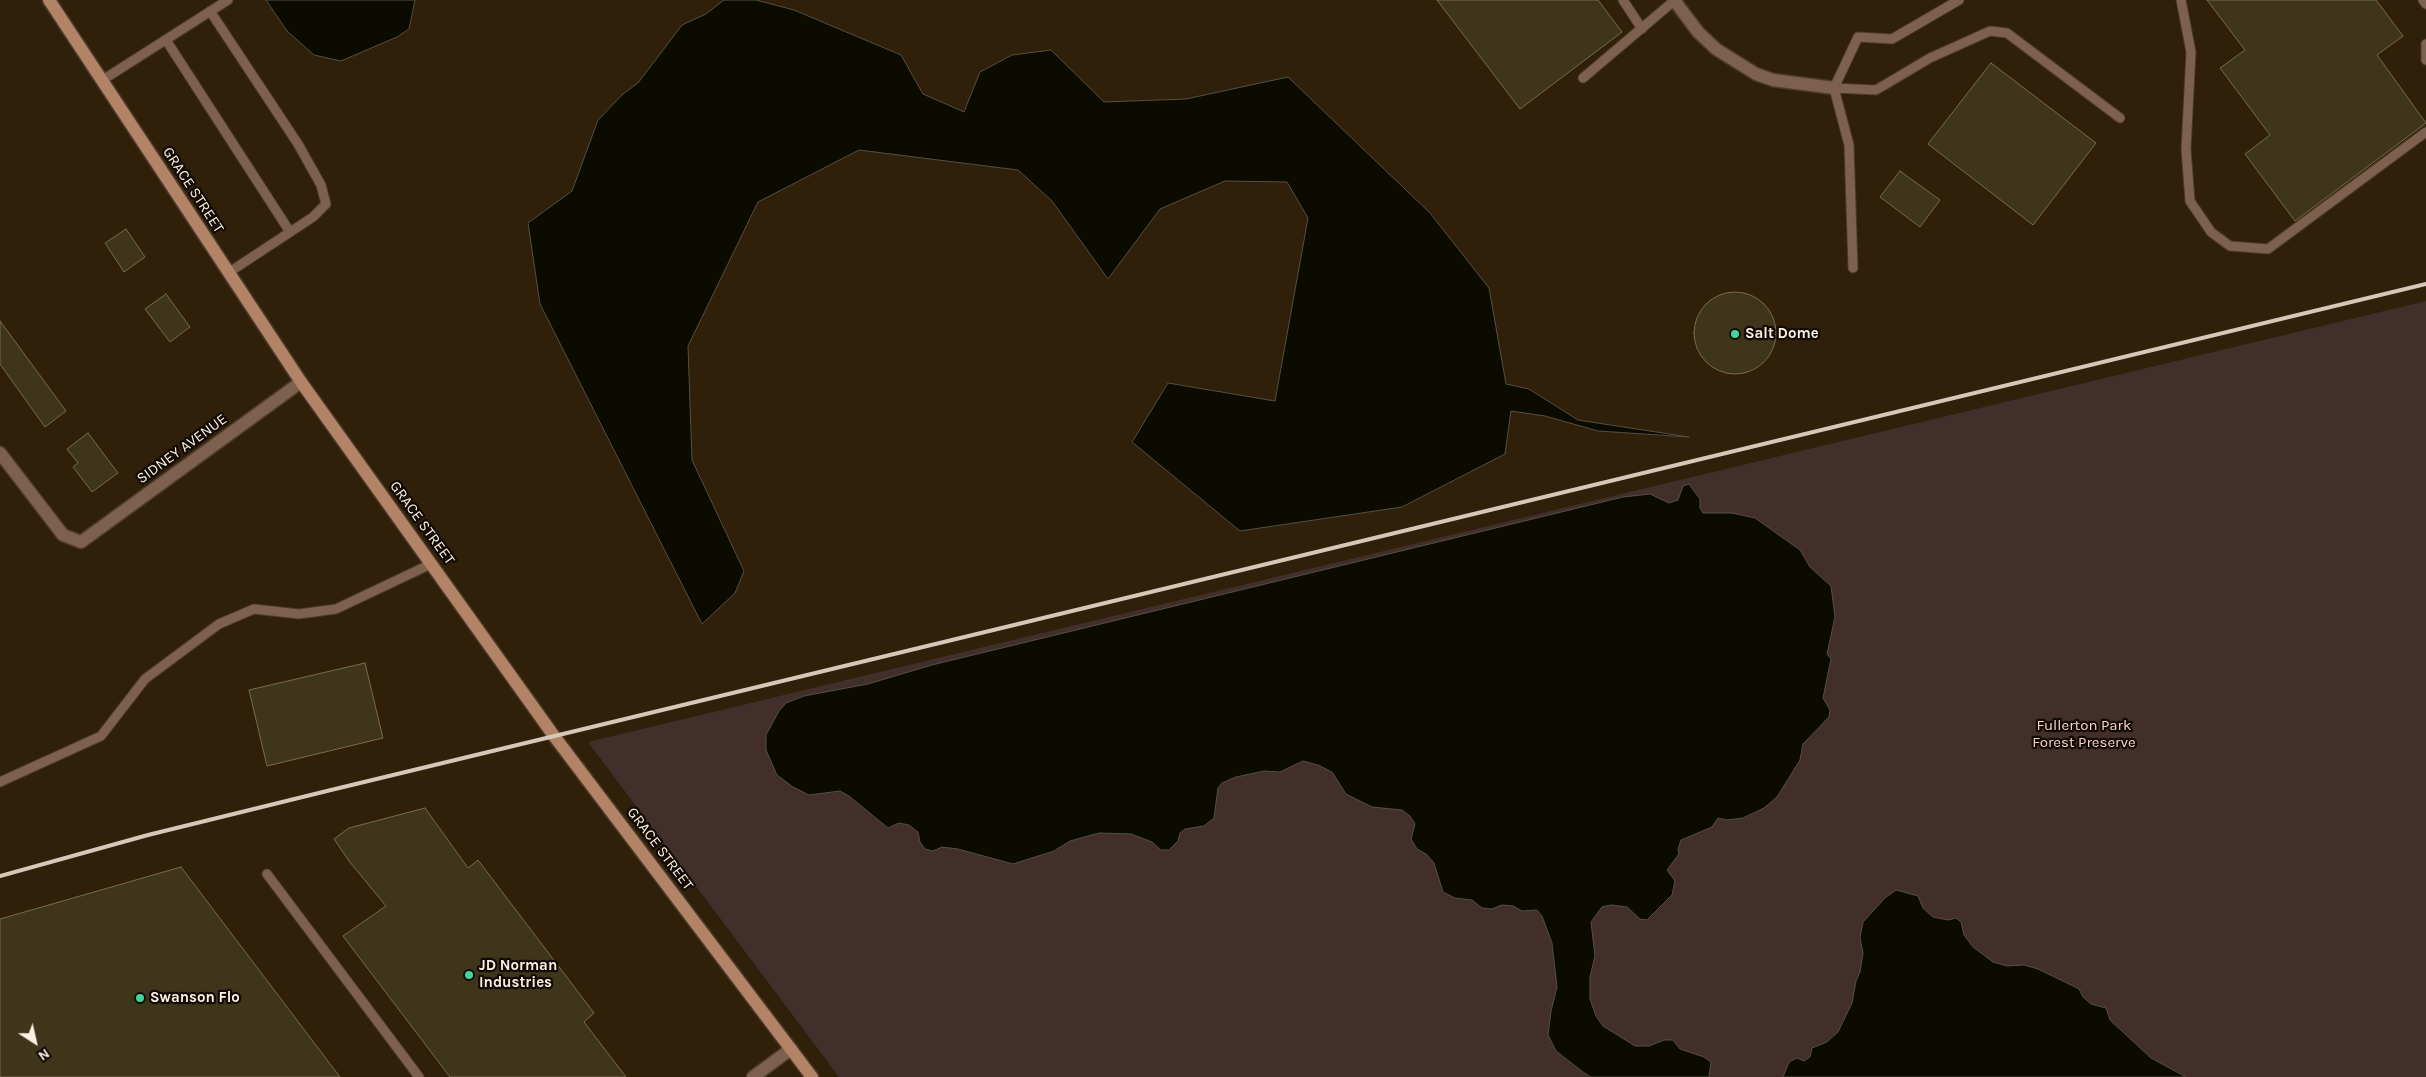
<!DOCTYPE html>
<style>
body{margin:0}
#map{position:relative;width:2426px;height:1077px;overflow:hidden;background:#301f09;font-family:Karla,sans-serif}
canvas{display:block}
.north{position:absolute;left:10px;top:1017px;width:50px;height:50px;-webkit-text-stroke:4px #120b04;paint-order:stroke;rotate:145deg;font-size:14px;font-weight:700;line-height:20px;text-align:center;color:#fdf1e4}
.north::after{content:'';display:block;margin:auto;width:18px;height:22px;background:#fdf1e4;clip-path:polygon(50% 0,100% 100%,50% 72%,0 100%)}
</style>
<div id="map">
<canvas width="2426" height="1077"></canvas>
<div class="north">N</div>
</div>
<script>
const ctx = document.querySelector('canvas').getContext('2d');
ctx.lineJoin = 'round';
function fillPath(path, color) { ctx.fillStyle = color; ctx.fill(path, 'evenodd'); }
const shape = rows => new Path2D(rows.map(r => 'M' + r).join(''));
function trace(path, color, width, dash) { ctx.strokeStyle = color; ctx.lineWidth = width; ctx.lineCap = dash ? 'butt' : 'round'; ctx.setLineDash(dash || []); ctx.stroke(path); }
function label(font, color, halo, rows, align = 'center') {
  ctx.font = font + ' Karla,sans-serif'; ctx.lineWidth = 4.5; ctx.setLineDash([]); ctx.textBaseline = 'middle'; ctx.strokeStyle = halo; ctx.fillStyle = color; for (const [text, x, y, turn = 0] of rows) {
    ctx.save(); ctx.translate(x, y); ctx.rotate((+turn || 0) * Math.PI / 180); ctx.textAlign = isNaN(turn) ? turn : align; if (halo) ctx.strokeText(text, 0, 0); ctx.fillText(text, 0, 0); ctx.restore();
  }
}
const green = shape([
 [2426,301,2426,1077,839,1077,588,742]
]);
const water = shape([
 [266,0,415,0,409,29,397,37,341,61,314,55,287,31,266,0],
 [724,0,756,0,794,10,901,55,923,94,964,112,980,72,1012,55,1051,50,1104,102,1186,99,1288,77,1430,213,1489,288,1506,384,1529,389,1578,420,1689,437,1598,431,1545,416,1511,411,1505,454,1402,507,1240,531,1132,442,1168,383,1275,401,1308,218,1287,182,1225,181,1160,209,1108,279,1052,201,1018,170,859,150,758,202,688,346,692,460,744,571,735,593,702,624,540,304,528,223,572,191,598,120,623,94,638,83,682,25,706,14,724,0],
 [1689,484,1700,499,1700,508,1703,513,1732,513,1755,518,1800,550,1810,567,1831,586,1835,617,1827,654,1831,659,1823,698,1830,710,1829,717,1803,744,1800,760,1777,797,1764,808,1743,818,1727,820,1718,818,1712,827,1681,840,1678,849,1679,854,1667,870,1675,881,1672,895,1647,920,1640,919,1627,907,1611,905,1602,907,1591,922,1595,956,1590,977,1590,999,1596,1016,1603,1026,1635,1046,1649,1046,1664,1040,1673,1040,1680,1049,1704,1057,1711,1062,1709,1077,1591,1077,1583,1072,1556,1051,1548,1035,1551,1011,1557,987,1552,943,1542,916,1537,910,1522,911,1513,906,1502,905,1492,909,1482,908,1472,900,1455,898,1443,892,1434,863,1426,854,1417,849,1411,839,1415,824,1410,816,1402,810,1372,807,1346,794,1332,772,1318,765,1303,761,1280,772,1264,771,1236,777,1222,783,1218,788,1214,818,1204,826,1185,829,1180,833,1178,841,1169,850,1161,850,1152,842,1131,834,1099,833,1070,841,1054,851,1013,864,958,849,942,847,933,851,925,849,920,842,918,832,909,825,899,823,888,828,849,796,840,791,809,795,793,787,777,775,766,750,766,735,779,711,786,703,804,696,868,684,932,665,1623,497,1650,494,1669,503,1678,500,1683,486,1689,484],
 [1896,890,1918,896,1923,908,1933,917,1948,920,1956,918,1961,922,1964,935,1973,947,1993,962,2007,966,2024,965,2038,969,2079,989,2083,997,2091,1004,2106,1008,2110,1020,2151,1058,2186,1077,1783,1077,1789,1062,1797,1058,1804,1061,1810,1057,1812,1048,1827,1042,1838,1032,1852,1003,1856,981,1860,972,1863,953,1860,938,1863,922,1885,898,1896,890]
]);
const building = shape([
 [1437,0,1598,0,1622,32,1520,109,1437,0],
 [2207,0,2376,0,2403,36,2377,55,2426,123,2295,221,2245,154,2270,135,2220,68,2245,50,2207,0],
 [1991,63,2096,143,2033,225,1928,144,1991,63],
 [1900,171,1940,200,1920,227,1880,197,1900,171],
 [126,229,145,257,124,272,105,243,126,229],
 '1694 333a41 41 0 1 1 82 0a41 41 0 1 1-82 0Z',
 [166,294,190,327,170,342,145,309,166,294],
 [0,321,66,411,45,427,0,364,0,321],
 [88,433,118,473,92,492,73,467,78,463,67,449,88,433],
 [365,663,383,738,267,766,249,690,365,663],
 [425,808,468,868,478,860,594,1013,584,1022,626,1077,450,1077,343,936,386,906,349,861,334,839,349,828,425,808],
 [181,867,340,1077,0,1077,0,919,181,867]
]);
const lane = shape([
 [1623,0,1642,29],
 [2181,0,2191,52,2186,149,2190,201,2211,232,2230,246,2268,249,2426,132],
 [2423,0,2426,4],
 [210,11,298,144,321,185,326,204,313,217,228,273],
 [166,40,290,232],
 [2426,44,2426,60],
 [1583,78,1675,0],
 [101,81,228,0],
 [1834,88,1876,90,1930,58,1990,31,2007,33,2120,118],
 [1853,268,1849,145,1834,88,1858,37,1892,39,1959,0],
 [0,782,101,736,145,679,219,624,254,609,299,614,336,609,431,564],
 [267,874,419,1077]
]);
const street = shape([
 [1674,0,1698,32,1716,49,1756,74,1773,80,1834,88],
 [0,453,63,535,81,542,301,382],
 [753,1077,791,1049]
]);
const secondary = shape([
 [49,0,301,382,554,736,812,1077]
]);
const rail = shape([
 [0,876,148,835,331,790,2426,284]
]);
const markers = [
 [1735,334,5,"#44d4a0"],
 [469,975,5,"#44d4a0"],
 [140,998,5,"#44d4a0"]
];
const streetNames = [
 ["GRACE STREET",193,190,57],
 ["SIDNEY AVENUE",182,449,-36],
 ["GRACE STREET",422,523,54],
 ["GRACE STREET",660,849,53]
];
const poiNames = [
 ["Salt Dome",1745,334],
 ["JD Norman",479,966],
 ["Industries",479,983],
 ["Swanson Flo",150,998]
];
const parkNames = [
 ["Fullerton Park",2084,726],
 ["Forest Preserve",2084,743]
];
fillPath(green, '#422e2a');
fillPath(water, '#0c0b00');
trace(water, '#545044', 1);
fillPath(building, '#3f351b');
trace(building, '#776c50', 1);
trace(lane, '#4d3c28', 11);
trace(street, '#4d3c28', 15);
trace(secondary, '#4d3c28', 15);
trace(lane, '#7e604f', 9);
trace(street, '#7e604f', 12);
trace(secondary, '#b28367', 12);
trace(rail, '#d5c8b9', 4);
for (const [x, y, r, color] of markers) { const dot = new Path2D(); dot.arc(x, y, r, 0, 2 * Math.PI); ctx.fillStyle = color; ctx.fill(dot); trace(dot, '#120b04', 2); }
label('15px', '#fdf1e4', '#120b04', streetNames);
label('bold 15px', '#fdf1e4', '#120b04', poiNames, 'left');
label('15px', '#f8d2ca', '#120b04', parkNames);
</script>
